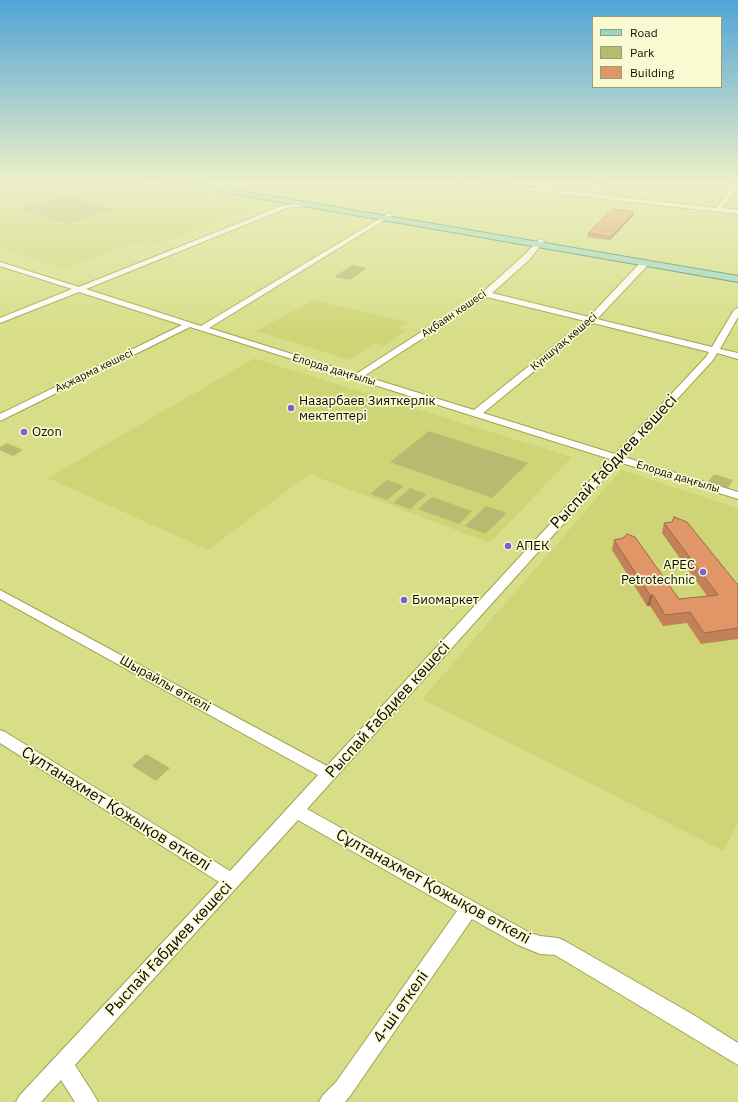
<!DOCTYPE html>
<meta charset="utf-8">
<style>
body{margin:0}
#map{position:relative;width:738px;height:1102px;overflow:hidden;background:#d8de87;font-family:"IBM Plex Sans",sans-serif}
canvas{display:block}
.legend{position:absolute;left:592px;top:16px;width:130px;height:72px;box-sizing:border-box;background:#f8fbd1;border:1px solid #9a9c7d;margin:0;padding:5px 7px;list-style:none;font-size:12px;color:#0d0d00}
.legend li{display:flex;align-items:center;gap:8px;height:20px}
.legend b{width:20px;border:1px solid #9a9c7d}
</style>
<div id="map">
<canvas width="738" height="1102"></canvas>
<ul class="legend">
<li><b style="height:5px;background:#97d6c4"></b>Road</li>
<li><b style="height:11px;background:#b6bb71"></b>Park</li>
<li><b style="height:11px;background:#e19668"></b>Building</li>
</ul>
</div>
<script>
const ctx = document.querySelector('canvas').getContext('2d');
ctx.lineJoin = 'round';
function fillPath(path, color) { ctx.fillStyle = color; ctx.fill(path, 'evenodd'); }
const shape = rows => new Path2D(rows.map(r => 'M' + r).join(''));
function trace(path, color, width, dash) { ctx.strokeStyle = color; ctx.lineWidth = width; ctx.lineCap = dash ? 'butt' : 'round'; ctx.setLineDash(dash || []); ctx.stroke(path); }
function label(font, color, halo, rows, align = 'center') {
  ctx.font = font + ' "IBM Plex Sans",sans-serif'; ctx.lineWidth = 3.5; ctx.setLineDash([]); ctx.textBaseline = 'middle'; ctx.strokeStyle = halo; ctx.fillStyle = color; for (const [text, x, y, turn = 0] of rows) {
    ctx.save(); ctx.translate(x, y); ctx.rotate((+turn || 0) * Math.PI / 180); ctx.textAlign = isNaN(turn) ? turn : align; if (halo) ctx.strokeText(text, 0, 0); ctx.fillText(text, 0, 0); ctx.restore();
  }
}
const built = shape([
 [0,181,131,181,265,204,152,247,135,243,63,269,0,247],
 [313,300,408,322,399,328,407,330,384,346,375,343,350,360,256,331],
 [255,358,259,360,572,457,490,543,309,474,208,550,48,478],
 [621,470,738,508,738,822,724,851,422,699]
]);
const green = shape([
 [65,195,113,209,68,224,20,209],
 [352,265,367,268,350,280,334,277],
 [429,431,528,463,492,498,390,462],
 [7,443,23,450,13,456,0,450,0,447],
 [714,474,733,480,728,488,708,482],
 [387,480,404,486,387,500,370,494],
 [410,488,427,494,410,509,393,503],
 [432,497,472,511,459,524,418,509],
 [486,506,507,513,485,534,465,526],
 [146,754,170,768,156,781,132,766]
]);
const minor = shape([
 [458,181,474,181,586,193,600,181,606,181,592,194,716,208,736,182,738,181,738,187,722,208,738,210,738,214,461,183,458,181],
 [306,203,308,204,308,206,287,208,86,289,201,326,389,213,392,215,391,216,209,328,356,374,483,292,523,256,539,240,541,239,544,241,529,260,492,293,589,317,642,261,648,261,648,265,597,319,712,347,734,310,738,308,738,317,720,349,738,353,738,359,717,353,713,360,624,457,738,492,738,499,619,462,307,809,530,933,540,936,558,938,565,941,692,1014,738,1043,738,1065,555,955,540,954,518,945,472,919,350,1096,345,1102,319,1102,323,1095,336,1082,457,911,298,820,75,1065,94,1095,98,1102,75,1102,61,1080,41,1102,16,1102,20,1095,219,882,0,743,0,730,5,732,230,871,318,775,0,599,0,590,327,766,610,459,190,327,0,421,0,414,182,325,79,292,0,323,0,318,72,289,0,266,0,262,79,287,284,205,306,203],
 [487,297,585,321,474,410,364,376,487,297],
 [593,323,709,352,706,357,615,454,483,413,593,323]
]);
const major = shape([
 [167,181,182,181,738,276,738,282,171,183,167,181]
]);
const wall = shape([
 [633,216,610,240,587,237,588,233],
 [664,523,737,584,738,584,738,639,701,644,687,623,663,626,650,606,647,606,612,550,614,540,679,599,707,596,662,533]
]);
const shadedWall = shape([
 [634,212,633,216,610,240,611,237],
 [650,595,653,595,650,606,647,606]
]);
const building = shape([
 [613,209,634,212,611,237,588,233,613,209],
 [674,517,687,522,737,584,738,584,738,628,704,633,690,612,665,615,653,595,650,595,614,540,623,538,627,534,635,537,679,599,718,595,664,523,672,522,674,517]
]);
const markers = [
 [291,408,4,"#7d5dd8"],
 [24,432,4,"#7d5dd8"],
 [508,546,4,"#7d5dd8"],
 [703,572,4,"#7d5dd8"],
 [404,600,4,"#7d5dd8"]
];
const farStreetnames = [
 ["Ақбаян көшесі",454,314,-34],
 ["Күншуақ көшесі",564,342,-40],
 ["Елорда даңғылы",334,370,17],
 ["Ақжарма көшесі",94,371,-26],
 ["Елорда даңғылы",678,477,17]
];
const poiNames = [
 ["Назарбаев Зияткерлік",299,401],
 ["мектептері",299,416],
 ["Ozon",32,432],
 ["АПЕК",516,546],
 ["APEC",695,565,"right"],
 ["Petrotechnic",695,580,"right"],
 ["Биомаркет",412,600]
];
const streetNames = [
 ["Шырайлы өткелі",165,684,29]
];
const nearStreetnames = [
 ["Рыспай Ғабдиев көшесі",614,462,-47],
 ["Рыспай Ғабдиев көшесі",388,710,-48],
 ["Сұлтанахмет Қожықов өткелі",116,809,32],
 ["Сұлтанахмет Қожықов өткелі",433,887,29],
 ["Рыспай Ғабдиев көшесі",169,949,-47],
 ["4-ші өткелі",401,1007,-55]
];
fillPath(built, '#cfd576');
fillPath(green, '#b6bb71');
trace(minor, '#9fa44f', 2);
trace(major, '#3a7d65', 2);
fillPath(minor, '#fff');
fillPath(major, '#97d6c4');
fillPath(wall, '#c28159');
fillPath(shadedWall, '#9e6949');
fillPath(building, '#e19668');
trace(building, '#9e6949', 1);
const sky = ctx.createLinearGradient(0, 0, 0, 335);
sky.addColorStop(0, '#51a4d6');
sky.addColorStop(0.54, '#edf0c9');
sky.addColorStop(1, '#edf0c900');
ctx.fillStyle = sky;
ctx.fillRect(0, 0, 738, 335);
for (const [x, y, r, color] of markers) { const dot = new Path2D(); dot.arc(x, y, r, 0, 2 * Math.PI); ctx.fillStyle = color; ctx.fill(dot); trace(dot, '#f8fbd1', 1.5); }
label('11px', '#0d0d00', '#f8fbd1', farStreetnames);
label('13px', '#0d0d00', '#f8fbd1', poiNames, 'left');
label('13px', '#0d0d00', '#f8fbd1', streetNames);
label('16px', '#0d0d00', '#f8fbd1', nearStreetnames);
</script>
